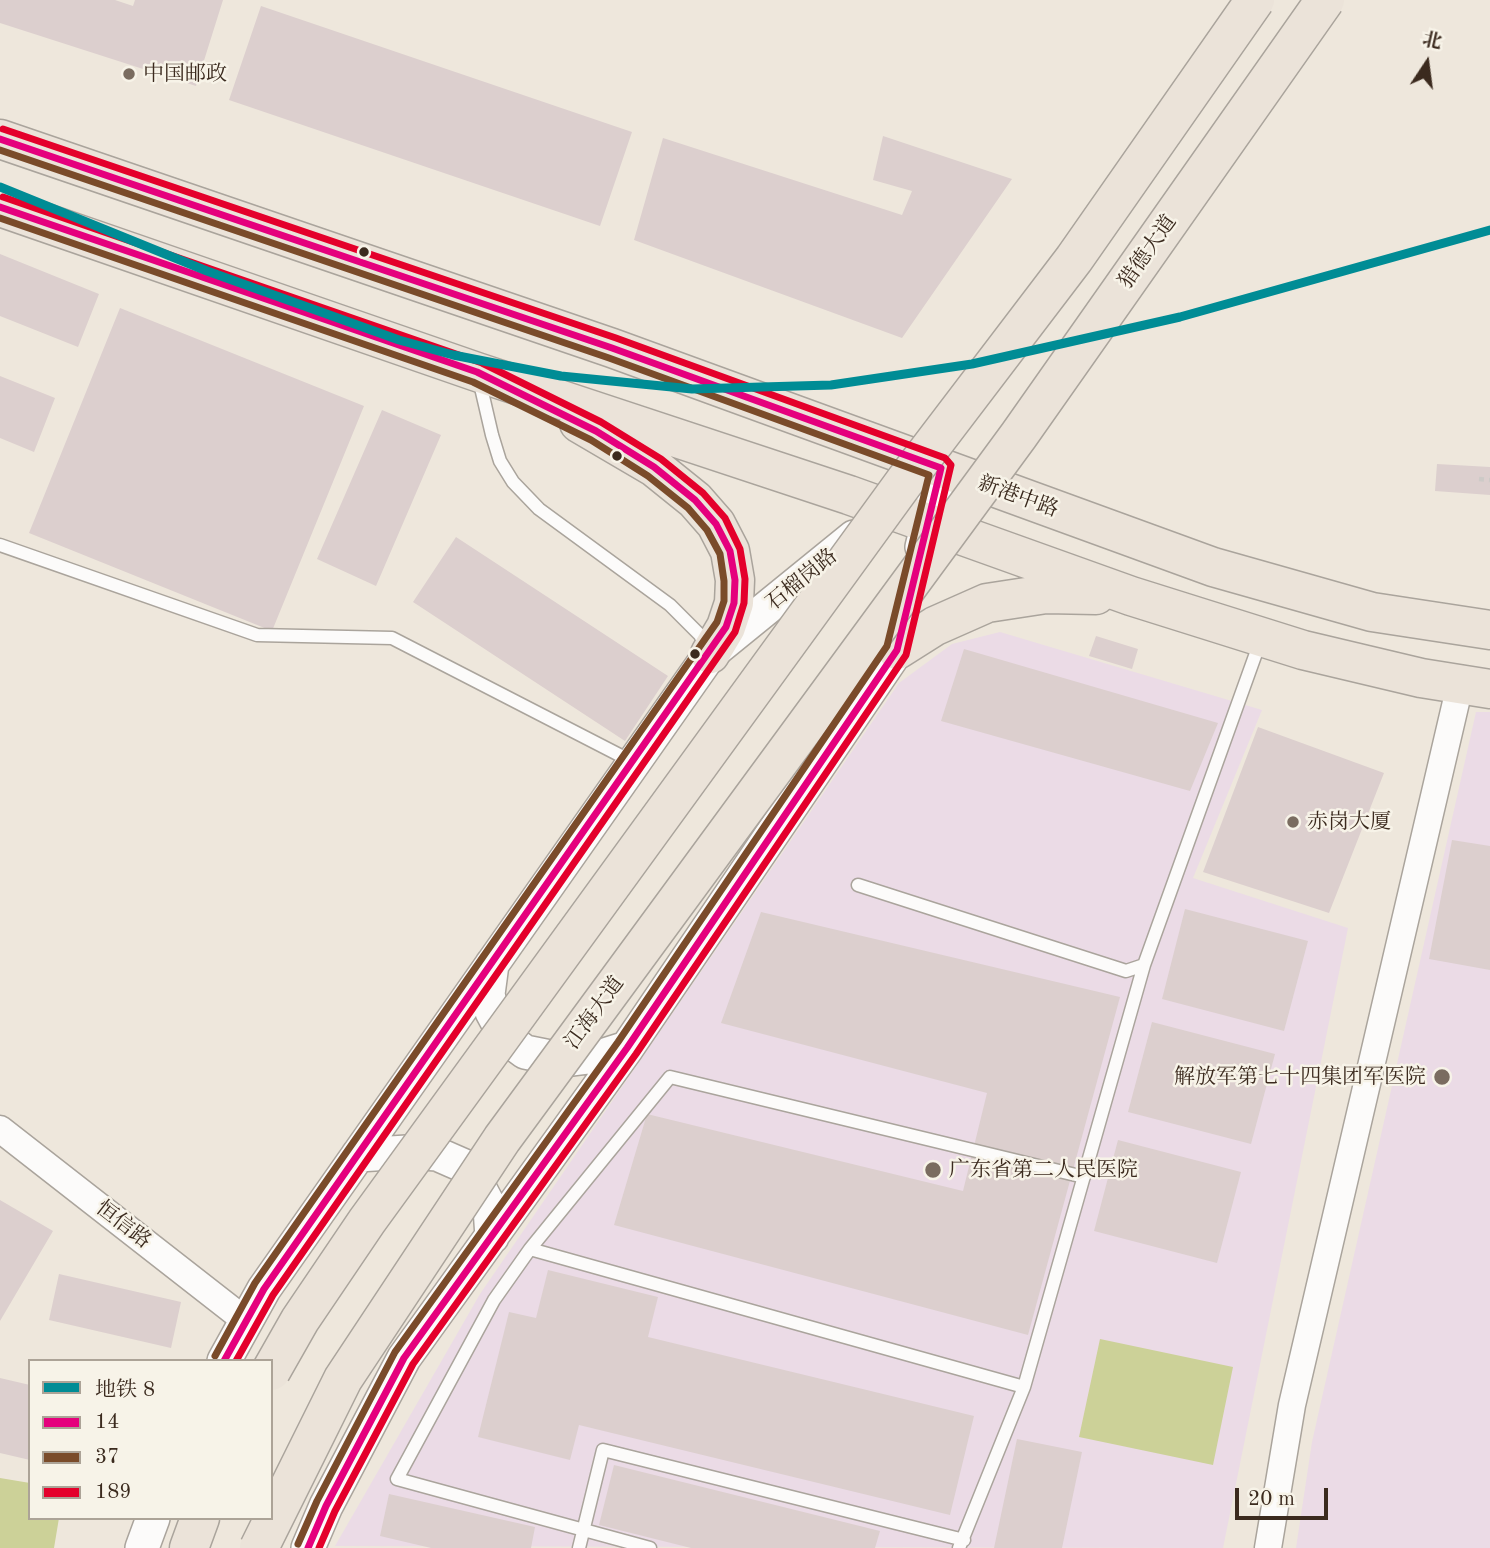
<!DOCTYPE html>
<meta charset="utf-8">
<style>
body{margin:0}
#map{position:relative;width:1490px;height:1548px;overflow:hidden;background:#eee7dc;font-family:"Old Standard TT","Noto Serif SC",serif}
canvas{display:block}
.legend{position:absolute;left:28px;top:1359px;width:245px;height:161px;box-sizing:border-box;background:#f7f3e8;border:2px solid #aca397;margin:0;padding:9px 12px;list-style:none;font-size:21px;color:#3b2a1e}
.legend li{display:flex;align-items:center;gap:14px;height:35px}
.legend b{width:35px;border:2px solid #aca397}
.north{position:absolute;left:1392px;top:28px;width:70px;height:70px;-webkit-text-stroke:5px #f7f3e8;paint-order:stroke;rotate:13deg;font-size:19px;font-weight:700;line-height:28px;text-align:center;color:#3b2a1e}
.north::after{content:'';display:block;margin:auto;width:24px;height:32px;background:#3b2a1e;clip-path:polygon(50% 0,100% 100%,50% 72%,0 100%)}
.scale{position:absolute;left:1235px;top:1488px;width:93px;height:32px;box-sizing:border-box;border:4px solid #3b2a1e;border-top:0;padding-left:9px;font-size:21px;line-height:24px;white-space:nowrap;color:#3b2a1e;-webkit-text-stroke:5px #f7f3e8;paint-order:stroke}
</style>
<div id="map">
<canvas width="1490" height="1548"></canvas>
<ul class="legend">
<li><b style="height:9px;background:#008c95"></b>地铁 8</li>
<li><b style="height:9px;background:#e5007d"></b>14</li>
<li><b style="height:9px;background:#7a4b2a"></b>37</li>
<li><b style="height:9px;background:#e4002b"></b>189</li>
</ul>
<div class="north">北</div>
<div class="scale">20 m</div>
</div>
<script>
const ctx = document.querySelector('canvas').getContext('2d');
ctx.lineJoin = 'round';
function fillPath(path, color) { ctx.fillStyle = color; ctx.fill(path, 'evenodd'); }
const shape = rows => new Path2D(rows.map(r => 'M' + r).join(''));
function trace(path, color, width, dash) { ctx.strokeStyle = color; ctx.lineWidth = width; ctx.lineCap = dash ? 'butt' : 'round'; ctx.setLineDash(dash || []); ctx.stroke(path); }
function label(font, color, halo, rows, align = 'center') {
  ctx.font = font + ' "Old Standard TT","Noto Serif SC",serif'; ctx.lineWidth = 5; ctx.setLineDash([]); ctx.textBaseline = 'middle'; ctx.strokeStyle = halo; ctx.fillStyle = color; for (const [text, x, y, turn = 0] of rows) {
    ctx.save(); ctx.translate(x, y); ctx.rotate((+turn || 0) * Math.PI / 180); ctx.textAlign = isNaN(turn) ? turn : align; if (halo) ctx.strokeText(text, 0, 0); ctx.fillText(text, 0, 0); ctx.restore();
  }
}
const built = shape([
 [1000,632,1262,710,1193,878,1348,928,1223,1548,335,1546,480,1294,899,683,952,644],
 [1476,712,1490,712,1490,1548,1296,1548,1312,1442]
]);
const green = shape([
 [1100,1339,1233,1367,1213,1465,1079,1437],
 [0,1478,30,1483,30,1518,59,1518,54,1548,0,1548]
]);
const building = shape([
 [0,0,115,0,133,6,135,0,223,0,196,86,0,23],
 [261,6,632,132,600,226,229,100],
 [883,136,1012,179,902,338,634,240,663,138,902,215,912,191,873,180],
 [0,254,99,294,78,347,0,316],
 [120,308,364,406,272,631,29,533],
 [0,376,55,398,34,452,0,438],
 [382,410,441,435,376,586,317,559],
 [1437,464,1490,467,1490,495,1435,491],
 [456,537,668,676,625,741,413,602],
 [1096,636,1138,649,1132,669,1089,656],
 [964,649,1218,723,1190,791,941,721],
 [1258,727,1384,773,1329,913,1203,872],
 [1452,840,1490,846,1490,970,1429,959],
 [1185,909,1308,941,1284,1031,1162,999],
 [761,912,1120,997,1028,1335,614,1225,647,1114,963,1191,987,1093,721,1023],
 [1152,1022,1275,1054,1251,1144,1128,1112],
 [1118,1140,1241,1172,1217,1263,1094,1231],
 [0,1200,53,1231,0,1321],
 [548,1270,658,1297,648,1337,974,1416,950,1515,579,1425,570,1460,478,1437,509,1312,536,1318],
 [59,1274,181,1302,171,1348,49,1320],
 [0,1378,30,1385,30,1460,0,1453],
 [1017,1439,1082,1452,1062,1548,994,1548],
 [614,1465,880,1531,875,1548,691,1548,599,1525],
 [389,1494,535,1527,531,1548,431,1548,380,1536]
]);
const path = shape([
 [1479,479,1490,480]
]);
const service = shape([
 [479,379,492,435,500,461,513,482,539,509,670,605,700,635,707,649],
 [0,545,257,635,392,638,633,762],
 [858,885,1126,971,1144,965,1260,642],
 [530,1249,1024,1387,1144,965],
 [579,1548,603,1450,964,1540],
 [650,1548,397,1479,494,1300,530,1249,670,1077,1084,1177],
 [959,1548,1024,1387]
]);
const minor = shape([
 [0,1129,246,1321],
 [1268,1548,1292,1405,1460,685]
]);
const tertiary = shape([
 [922,547,941,468],
 [492,964,488,994,492,1012,506,1038,525,1052,565,1060,605,1055,627,1048],
 [358,1155,407,1152,437,1154,469,1168,490,1208,492,1237],
 [224,1361,264,1289,710,654,854,537],
 [142,1548,153,1518],
 [308,1548,326,1506,404,1358,627,1048,897,650,903,626]
]);
const primary = shape([
 [0,139,612,348,1213,567,1372,612,1490,630],
 [0,207,477,372,849,495,1131,596,1303,650,1421,678,1490,689],
 [579,423,654,467,695,500,716,524,730,551,735,580,734,603,726,627,710,654],
 [897,650,935,626,987,603,1046,594,1096,595]
]);
const trunk = shape([
 [189,1548,200,1518]
]);
const trunkBridge = shape([
 [271,1371,300,1320,367,1221,905,481,1074,259,1255,0],
 [259,1548,343,1379,502,1139,1019,435,1325,0]
]);
const bus1 = shape([
 [0,139,612,348,941,468,897,650,627,1048,404,1358,326,1506,308,1548],
 [0,207,477,372,596,431,654,467,695,500,716,524,730,551,735,580,734,603,726,627,264,1289,224,1361]
]);
const bus2 = shape([
 [0,150,609,358,929,475,887,646,618,1042,395,1352,317,1501,298,1544],
 [0,218,473,382,591,440,648,476,688,508,707,530,720,554,724,581,724,601,717,622,255,1283,215,1356]
]);
const bus3 = shape([
 [3,129,616,338,945,458,951,465,906,655,636,1054,413,1364,335,1511,319,1548],
 [3,197,482,363,601,422,661,459,703,493,725,518,740,549,745,579,744,603,735,632,273,1295,236,1361]
]);
const metro1 = shape([
 [0,187,207,271,399,340,453,355,561,376,692,389,831,385,972,364,1180,317,1490,230]
]);
const markers = [
 [129,74,7,"#7a6c60"],
 [364,252,6,"#3b2a1e"],
 [617,456,6,"#3b2a1e"],
 [695,654,6,"#3b2a1e"],
 [1293,822,7,"#7a6c60"],
 [1442,1077,9,"#7a6c60"],
 [933,1170,9,"#7a6c60"]
];
const poiNames = [
 ["中国邮政",143,74],
 ["赤岗大厦",1307,822],
 ["解放军第七十四集团军医院",1426,1077,"right"],
 ["广东省第二人民医院",949,1170]
];
const streetNames = [
 ["猎德大道",1148,252,-55],
 ["新港中路",1018,497,20],
 ["石榴岗路",802,580,-39],
 ["江海大道",595,1013,-54],
 ["恒信路",123,1225,38]
];
fillPath(built, '#ebdbe6');
fillPath(green, '#ccd198');
fillPath(building, '#dccfce');
trace(service, '#aaa49c', 15);
trace(minor, '#aaa49c', 29);
trace(tertiary, '#aaa49c', 36);
trace(primary, '#aaa49c', 41);
trace(trunk, '#aaa49c', 41);
trace(path, '#cdcac7', 4.5, [5, 5]);
trace(service, '#fcfbfa', 12);
trace(minor, '#fcfbfa', 26);
trace(tertiary, '#fcfbfa', 33);
trace(primary, '#ebe3d9', 38);
trace(trunk, '#ebe3d9', 38);
trace(trunkBridge, '#aaa49c', 41, []);
trace(trunkBridge, '#ebe3d9', 38);
trace(bus1, '#e5007d', 7);
trace(bus2, '#7a4b2a', 7);
trace(bus3, '#e4002b', 7);
trace(metro1, '#008c95', 9);
for (const [x, y, r, color] of markers) { const dot = new Path2D(); dot.arc(x, y, r, 0, 2 * Math.PI); ctx.fillStyle = color; ctx.fill(dot); trace(dot, '#f7f3e8', 2.5); }
label('21px', '#3b2a1e', '#f7f3e8', poiNames, 'left');
label('21px', '#3b2a1e', '#f7f3e8', streetNames);
</script>
